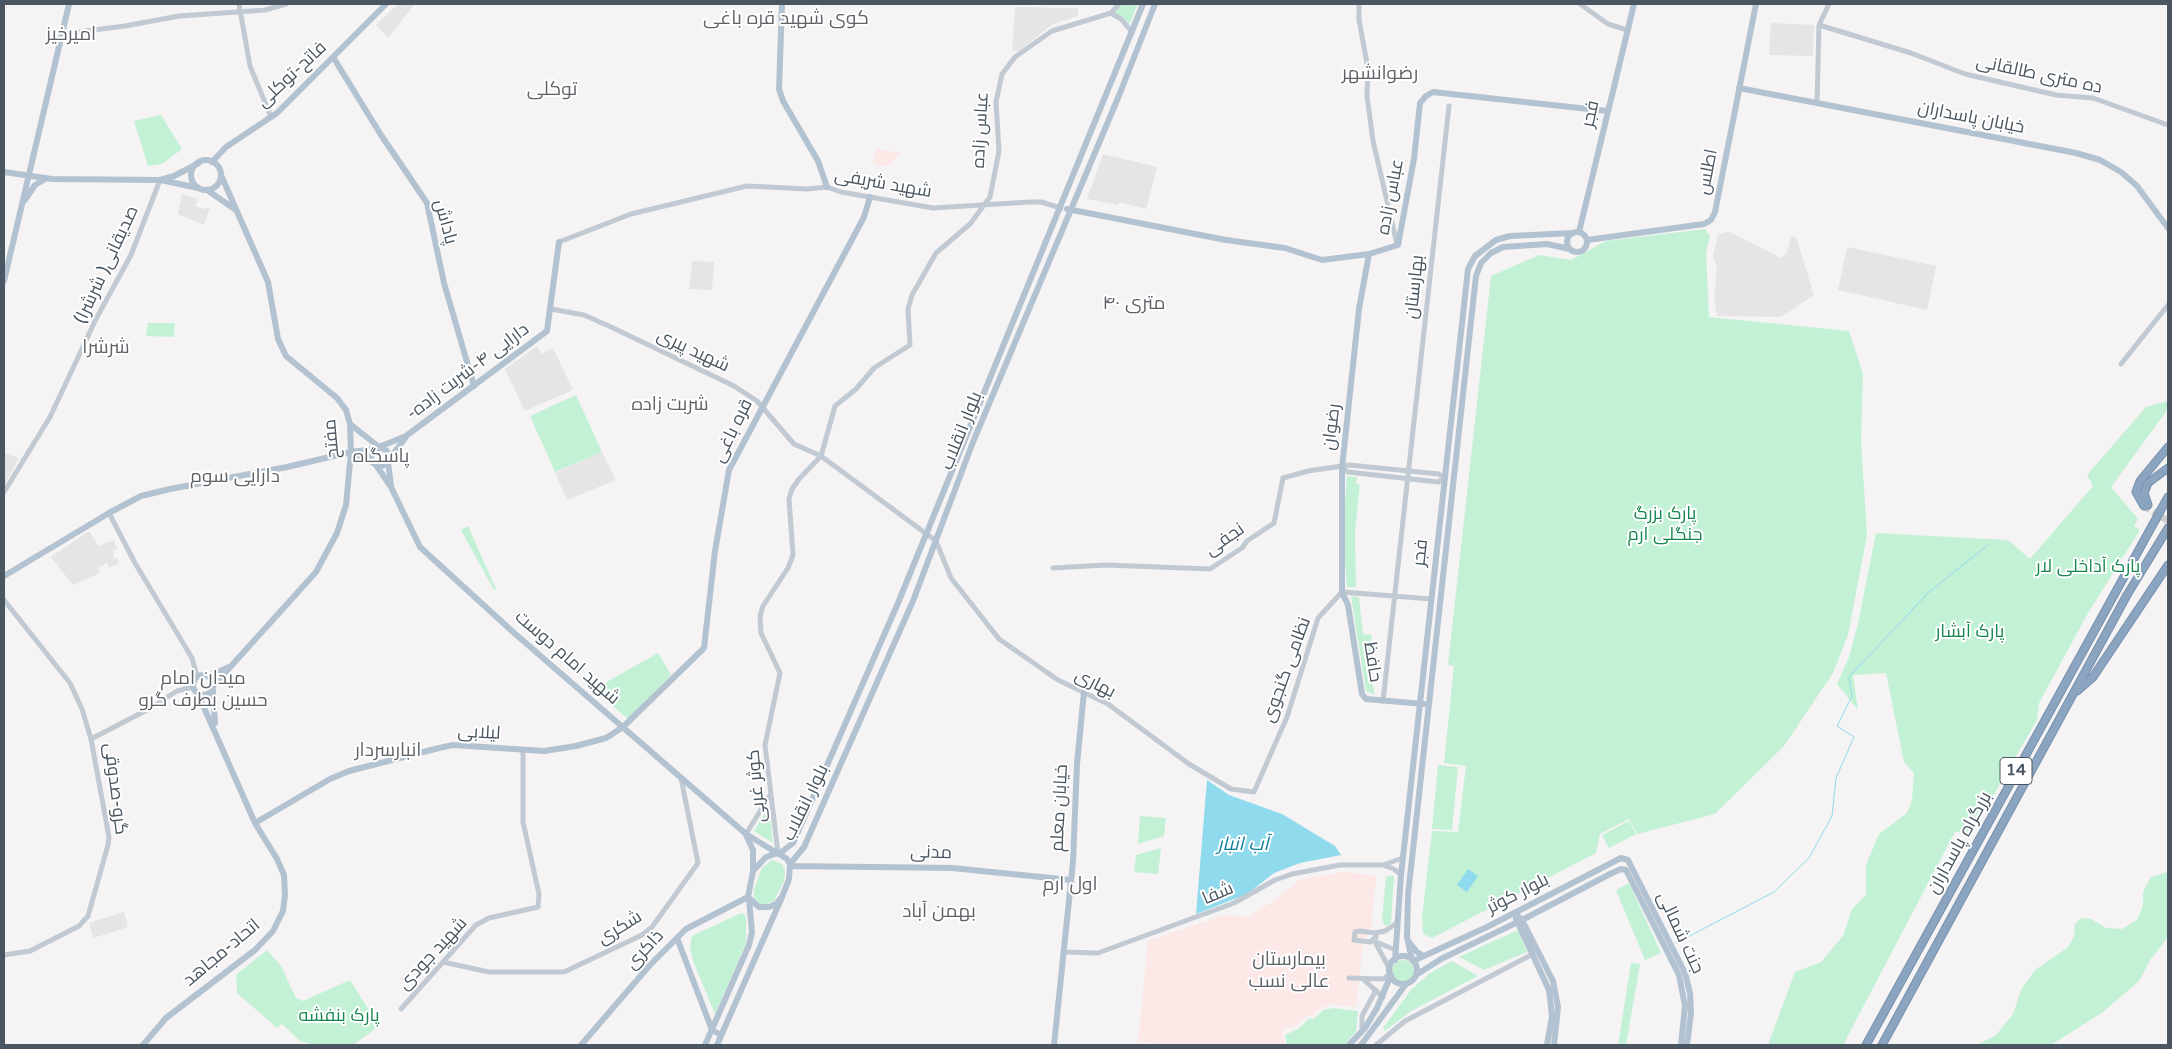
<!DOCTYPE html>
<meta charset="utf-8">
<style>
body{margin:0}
#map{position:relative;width:2172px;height:1049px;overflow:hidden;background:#f5f3f3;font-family:"Varela Round",sans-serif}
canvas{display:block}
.frame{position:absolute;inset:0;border:5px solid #4a5661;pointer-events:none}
</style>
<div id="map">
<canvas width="2172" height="1049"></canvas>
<div class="frame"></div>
</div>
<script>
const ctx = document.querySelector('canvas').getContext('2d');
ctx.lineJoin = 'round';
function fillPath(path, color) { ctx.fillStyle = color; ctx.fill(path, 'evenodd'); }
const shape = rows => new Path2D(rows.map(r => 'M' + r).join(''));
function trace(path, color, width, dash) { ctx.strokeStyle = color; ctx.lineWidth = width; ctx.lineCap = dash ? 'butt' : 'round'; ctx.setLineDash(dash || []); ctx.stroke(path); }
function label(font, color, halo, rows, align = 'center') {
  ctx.font = font + ' "Varela Round",Cairo,sans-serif'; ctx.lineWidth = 4; ctx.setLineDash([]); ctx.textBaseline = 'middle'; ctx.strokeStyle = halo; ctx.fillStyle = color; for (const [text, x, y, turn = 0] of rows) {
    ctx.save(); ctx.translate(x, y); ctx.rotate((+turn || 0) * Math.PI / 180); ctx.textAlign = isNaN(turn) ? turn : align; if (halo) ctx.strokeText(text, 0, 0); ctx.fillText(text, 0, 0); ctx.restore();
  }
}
const education = shape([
 [398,4,415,4,388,38,376,25],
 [1015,7,1078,8,1078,16,1053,24,1019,51,1012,50],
 [1771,23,1814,25,1813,56,1769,55],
 [1103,154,1157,167,1146,209,1119,202,1118,205,1087,199],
 [182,194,198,199,195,206,204,209,210,207,204,225,178,214],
 [1728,231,1781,258,1787,253,1791,236,1796,237,1814,295,1781,317,1717,316,1714,299,1717,268,1713,256,1718,235],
 [1847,247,1936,266,1927,310,1838,290],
 [692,261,714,262,712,290,689,289],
 [537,346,541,354,553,348,573,390,525,411,505,369],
 [602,452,616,480,567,500,555,473],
 [4,453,19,458,4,486],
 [89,531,98,546,114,540,117,549,113,551,114,559,117,558,119,563,109,568,107,563,98,568,100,573,73,585,51,557],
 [124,912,128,927,93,938,89,923]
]);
const medical = shape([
 [876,149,901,153,888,166,873,164],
 [1344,872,1376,876,1371,928,1363,943,1356,1007,1331,1004,1320,1008,1312,1016,1308,1014,1299,1024,1282,1031,1285,1045,1182,1045,1138,1042,1148,941,1224,915,1247,917,1274,901,1299,880]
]);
const green = shape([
 [1122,4,1138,4,1129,25,1123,18,1114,13],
 [161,115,182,149,162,164,148,166,134,121],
 [1705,229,1710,236,1706,253,1709,317,1849,331,1863,374,1861,440,1867,535,1848,635,1833,673,1784,746,1715,814,1637,834,1629,819,1600,834,1596,853,1432,938,1423,934,1422,917,1432,831,1458,832,1466,766,1444,763,1454,666,1448,665,1491,276,1539,255,1571,260,1606,241],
 [148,323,175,323,174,337,146,336],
 [576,395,602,452,555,472,530,416],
 [2168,401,2168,409,2111,487,2138,519,2134,526,2140,530,2088,613,2039,703,2037,720,1972,832,1955,832,1843,1045,1768,1045,1795,972,1821,962,1843,936,1852,909,1866,895,1866,865,1879,834,1907,813,1912,800,1914,773,1904,762,1886,673,1853,675,1858,710,1837,684,1849,657,1858,624,1876,533,2008,540,2030,559,2093,486,2087,475,2146,407],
 [1347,476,1357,477,1356,484,1360,485,1355,531,1356,587,1347,587,1343,533],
 [468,526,496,589,494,590,461,530],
 [1351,596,1359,597,1363,634,1372,635,1370,652,1365,652,1375,695,1366,691],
 [658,653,671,675,628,719,596,692,596,688],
 [1438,765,1458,767,1452,830,1432,829],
 [769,806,773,843,754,831],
 [1140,816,1166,818,1164,836,1138,844],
 [1629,821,1636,834,1609,848,1602,835],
 [1161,848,1158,874,1134,872,1136,855],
 [772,860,782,864,785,871,784,881,774,901,762,905,754,898,754,889,762,868],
 [2168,872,2168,937,2150,960,2139,981,2103,1012,2051,1045,1977,1045,1996,1035,2013,1014,2022,988,2035,970,2067,948,2074,937,2075,924,2081,918,2091,919,2106,928,2122,929,2137,920,2143,906,2143,892,2151,877],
 [1394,875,1391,924,1385,926,1382,919,1386,877],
 [1629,883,1661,953,1645,960,1616,890],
 [741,913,744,914,746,918,746,943,715,1014,693,961,690,947,692,936],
 [1518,930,1527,952,1484,970,1459,957],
 [267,950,281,966,296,998,303,1001,350,980,379,1026,353,1045,316,1045,300,1041,282,1024,277,1028,237,993,236,975],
 '1392 971a11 11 0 1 1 22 0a11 11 0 1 1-22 0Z',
 [1452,961,1478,976,1413,1010,1385,1031,1383,1028,1411,990,1430,973],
 [1631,963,1640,964,1626,1045,1618,1045],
 [1333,1008,1358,1011,1356,1032,1344,1045,1287,1045,1285,1035,1298,1029,1310,1018,1313,1020,1323,1010]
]);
const water = shape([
 [1207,780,1229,795,1282,814,1335,846,1341,855,1300,863,1274,873,1247,894,1196,914],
 [1468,869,1478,876,1467,892,1457,885]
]);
const stream = shape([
 [1676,943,1774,892,1809,858,1832,816,1836,778,1854,737,1837,726,1852,696,1849,677,1928,593,1988,545]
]);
const highwayTunnel = shape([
 [2144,506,2168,521]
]);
const minor = shape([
 [239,4,250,66,271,117],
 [1359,4,1359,20,1368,69,1367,96,1373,141,1397,244],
 [1580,4,1608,24,1627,30],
 [1111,13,1121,19,1132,32],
 [1819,25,1911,53,1965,74,2056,95,2093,98,2168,125],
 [62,34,125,26,179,16,265,10,286,4],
 [1817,102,1819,25,1829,4],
 [559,242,631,214,747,186,807,189,827,187,841,192,933,208,1030,202,1041,202,1061,208],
 [551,309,584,315,609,326,734,386,757,401,794,444,821,456,936,541,951,578,999,639,1058,680,1108,704,1189,764,1231,789,1254,792,1287,717,1318,618,1342,592,1431,599],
 [2121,364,2168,305],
 [4,492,50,417,96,319,131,255,160,180],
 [109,513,135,563,192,658,197,676],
 [1053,568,1106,565,1210,569,1242,548,1247,541,1274,523,1283,478,1308,471,1349,465,1439,474,1445,478,1438,482,1348,472,1342,468],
 [4,600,70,683,82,709,91,739],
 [1383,701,1449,106],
 [746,834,770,795],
 [778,853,765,745,780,673,761,633,760,616,763,606,788,568,793,555,789,499,792,489,799,479,821,456,835,406,856,389,874,368,910,345,908,309,912,295,936,253,970,224,990,197,999,151,996,102,1002,74,1015,57,1052,31,1111,13,1119,4],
 [1401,875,1394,869,1383,865,1403,858],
 [1360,931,1375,933,1376,937,1370,942,1354,940,1355,932,1360,931],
 [1375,933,1385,931,1397,923],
 [1374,940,1390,970],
 [1376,942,1396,950],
 [1064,952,1098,953,1234,903,1275,880,1292,874,1340,865,1383,865],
 [4,955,30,951,79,926,88,916,108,845,109,837,91,739,147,710,177,691,193,687],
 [443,962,489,972,564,972,642,935,652,927,698,863,681,778],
 [1349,978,1383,979,1390,974],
 [1364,980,1383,997],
 [401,1009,476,925,489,918,538,907,539,894,523,822,523,751],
 [1362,1030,1362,1016,1376,990],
 [1376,1045,1405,1021,1533,954]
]);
const major = shape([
 [782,4,779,89,783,101,818,161,827,187],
 [333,57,381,135,427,203,444,283,474,386],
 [1739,88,2076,153,2100,160,2121,172,2137,186,2168,228],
 '191 175a15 15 0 1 1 30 0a15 15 0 1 1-30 0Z',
 [212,162,226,147,277,113,386,4],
 [4,172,52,179,160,180,174,176,199,163],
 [161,180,198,188],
 [207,190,236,210],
 [25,200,35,185,45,179],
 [1067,209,1226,240,1285,248,1322,260,1369,254,1398,245,1414,159,1420,103,1426,96,1433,92,1607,111],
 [1579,232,1634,4],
 '1567 242a10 10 0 1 1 20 0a10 10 0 1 1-20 0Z',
 [1587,240,1704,224,1711,220,1715,212,1756,4],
 [1369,254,1359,309,1342,468,1342,592,1348,605,1362,694,1366,699,1424,704],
 [4,281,69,4],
 [350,424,379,447],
 [379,447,406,436,547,331,559,242],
 '371 457a9 9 0 1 1 18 0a9 9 0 1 1-18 0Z',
 [352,452,372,462],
 [390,458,406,437],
 [388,462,391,486],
 [376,465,391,487,420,547,513,632,746,834,777,853],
 [4,576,109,513,141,496,170,489,287,467,351,452,374,449],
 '193 685a10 10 0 1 1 20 0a10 10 0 1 1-20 0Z',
 [209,676,229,667],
 [214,685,316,572,337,533,346,505,351,452,350,424,346,410,337,398,286,356,278,339,268,282,221,175],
 [213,690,215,723],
 [255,823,330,779,349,771,439,748,453,745,544,751,576,746,606,738,623,727,704,648,715,551,729,470,864,217,870,197],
 [746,835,753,850,753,871],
 [778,853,787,859,790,864,789,879,782,897,776,904,769,907,759,907,748,897,753,871,766,857,778,853],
 [779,854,793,843,898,603,1143,4],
 [790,864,804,847,913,601,973,442,1118,98,1155,4],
 [790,866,952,868,1071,880],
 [1626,870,1679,975,1685,1006,1681,1045],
 [1515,913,1522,920,1553,981,1558,1007,1554,1045],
 [1516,919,1549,990,1552,1016,1547,1045],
 [677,938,712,1030,721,1035],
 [1409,942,1417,952,1424,956],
 '1389 970a14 14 0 1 1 28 0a14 14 0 1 1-28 0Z',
 [1395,960,1401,875,1468,269,1475,256,1496,240,1510,236,1573,233],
 [1412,960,1407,937,1408,895,1476,276,1481,263,1491,253,1503,247,1547,244,1570,249],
 [1413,961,1487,927,1621,858,1628,860,1685,973,1690,993,1691,1013,1687,1045],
 [1416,975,1441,959,1522,920,1612,873,1621,869,1626,870],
 [143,1045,166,1018,255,950,273,931,283,911,285,895,284,875,277,859,255,823,198,694],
 [581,1045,650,965,686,929,748,897],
 [705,1045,749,945,752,932,749,899],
 [717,1045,782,897],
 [1054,1045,1073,862,1077,764,1084,692],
 [1349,1045,1365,1028,1377,1008,1391,975],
 [1361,1045,1406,984]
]);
const highway = shape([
 [2148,505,2144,493,2148,483,2168,468],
 [2144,506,2136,492,2140,481,2168,447],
 [2077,691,2093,677,2168,565],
 [1866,1045,2168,497],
 [1882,1045,2127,595,2168,528]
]);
const shields = [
 [2016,771,32]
];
const shieldNames = [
 ["14",2016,771]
];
const streetNames = [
 ["فاتح-توکلی",292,75,-43],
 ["ده متری طالقانی",2039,75,12],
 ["فجر",1591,114,-78],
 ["خیابان پاسداران",1971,118,11],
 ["عباس زاده",981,130,-87],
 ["اطلس",1708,172,-79],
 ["شهید شریفى",883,184,10],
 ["عباس زاده",1391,197,-79],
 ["پاداش",445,222,75],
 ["(شرشرا )صدیقانی",107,265,-65],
 ["بهارستان",1415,287,-84],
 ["شهید پیری",693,351,25],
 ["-دارایی ۴-شربت زاده",468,372,-37],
 ["رضوان",1332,427,-83],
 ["قره باغی",733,431,-64],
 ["بلوار انقلاب",962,431,-68],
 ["مفتح",332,439,-95],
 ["نجفی",1225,540,-35],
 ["فجر",1421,553,-84],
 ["شهید امام دوست",567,658,41],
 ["حافظ",1372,662,81],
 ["نظامی گنجوی",1287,670,-70],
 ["بهاری",1095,684,27],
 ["لیلابی",479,733,3],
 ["کوثر غربی",757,786,-95],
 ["گرو-صدوقی",115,789,83],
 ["بلوار انقلاب",806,803,-64],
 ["خیابان معلم",1060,808,-87],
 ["بزرگراه پاسداران",1960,843,-61],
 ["مدنی",931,853,2],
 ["شفا",1218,894,-23],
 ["بلوار کوثر",1518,894,-27],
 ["شکری",620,928,-31],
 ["جنت شمالی",1680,933,65],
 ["ذاکری",645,950,-47],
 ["اتحاد-مجاهد",222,953,-40],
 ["شهید جودی",433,954,-47]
];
const parkNames = [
 ["پارک بزرگ",1665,514],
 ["جنگلی ارم",1665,535],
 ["پارک آداخلی لار",2088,567],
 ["پارک آبشار",1970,632],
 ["پارک بنفشه",339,1016]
];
const neighbourhoodNames = [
 ["کوی شهید قره باغی",786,19],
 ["امیرخیز",71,35],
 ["رضوانشهر",1380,74],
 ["توکلی",552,90],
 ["۴۰ متری",1134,304],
 ["شرشرا",106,348],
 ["شربت زاده",670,405],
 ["پاسگاه",381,457],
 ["دارایی سوم",235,477],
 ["میدان امام",203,679],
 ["حسین بطرف گرو",203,701],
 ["انبارسردار",388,751],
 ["اول ارم",1070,885],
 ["بهمن آباد",939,912],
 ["بیمارستان",1289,960],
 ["عالی نسب",1289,982]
];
const waterNames = [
 ["آب انبار",1243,845]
];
fillPath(education, '#e6e4e5');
fillPath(medical, '#fce8e6');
fillPath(green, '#c3f1d5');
fillPath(water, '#90daee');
trace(stream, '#90daee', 1);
trace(highwayTunnel, '#caccce', 7, [7, 3.5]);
trace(highway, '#7690ad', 9);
trace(minor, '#c1cad2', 5);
trace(major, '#b3c2d1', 6);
trace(highway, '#8ba5c1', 7);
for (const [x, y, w] of shields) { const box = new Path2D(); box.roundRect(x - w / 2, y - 13.5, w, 27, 4); ctx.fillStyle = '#fff'; ctx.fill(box); trace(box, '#4a5661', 1); }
label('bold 16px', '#4a5661', null, shieldNames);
label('18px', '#4a5661', '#fff', streetNames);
label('18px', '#17864f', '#fff', parkNames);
label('19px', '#5f6368', '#fff', neighbourhoodNames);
label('italic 19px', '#0c7c9b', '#fff', waterNames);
</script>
